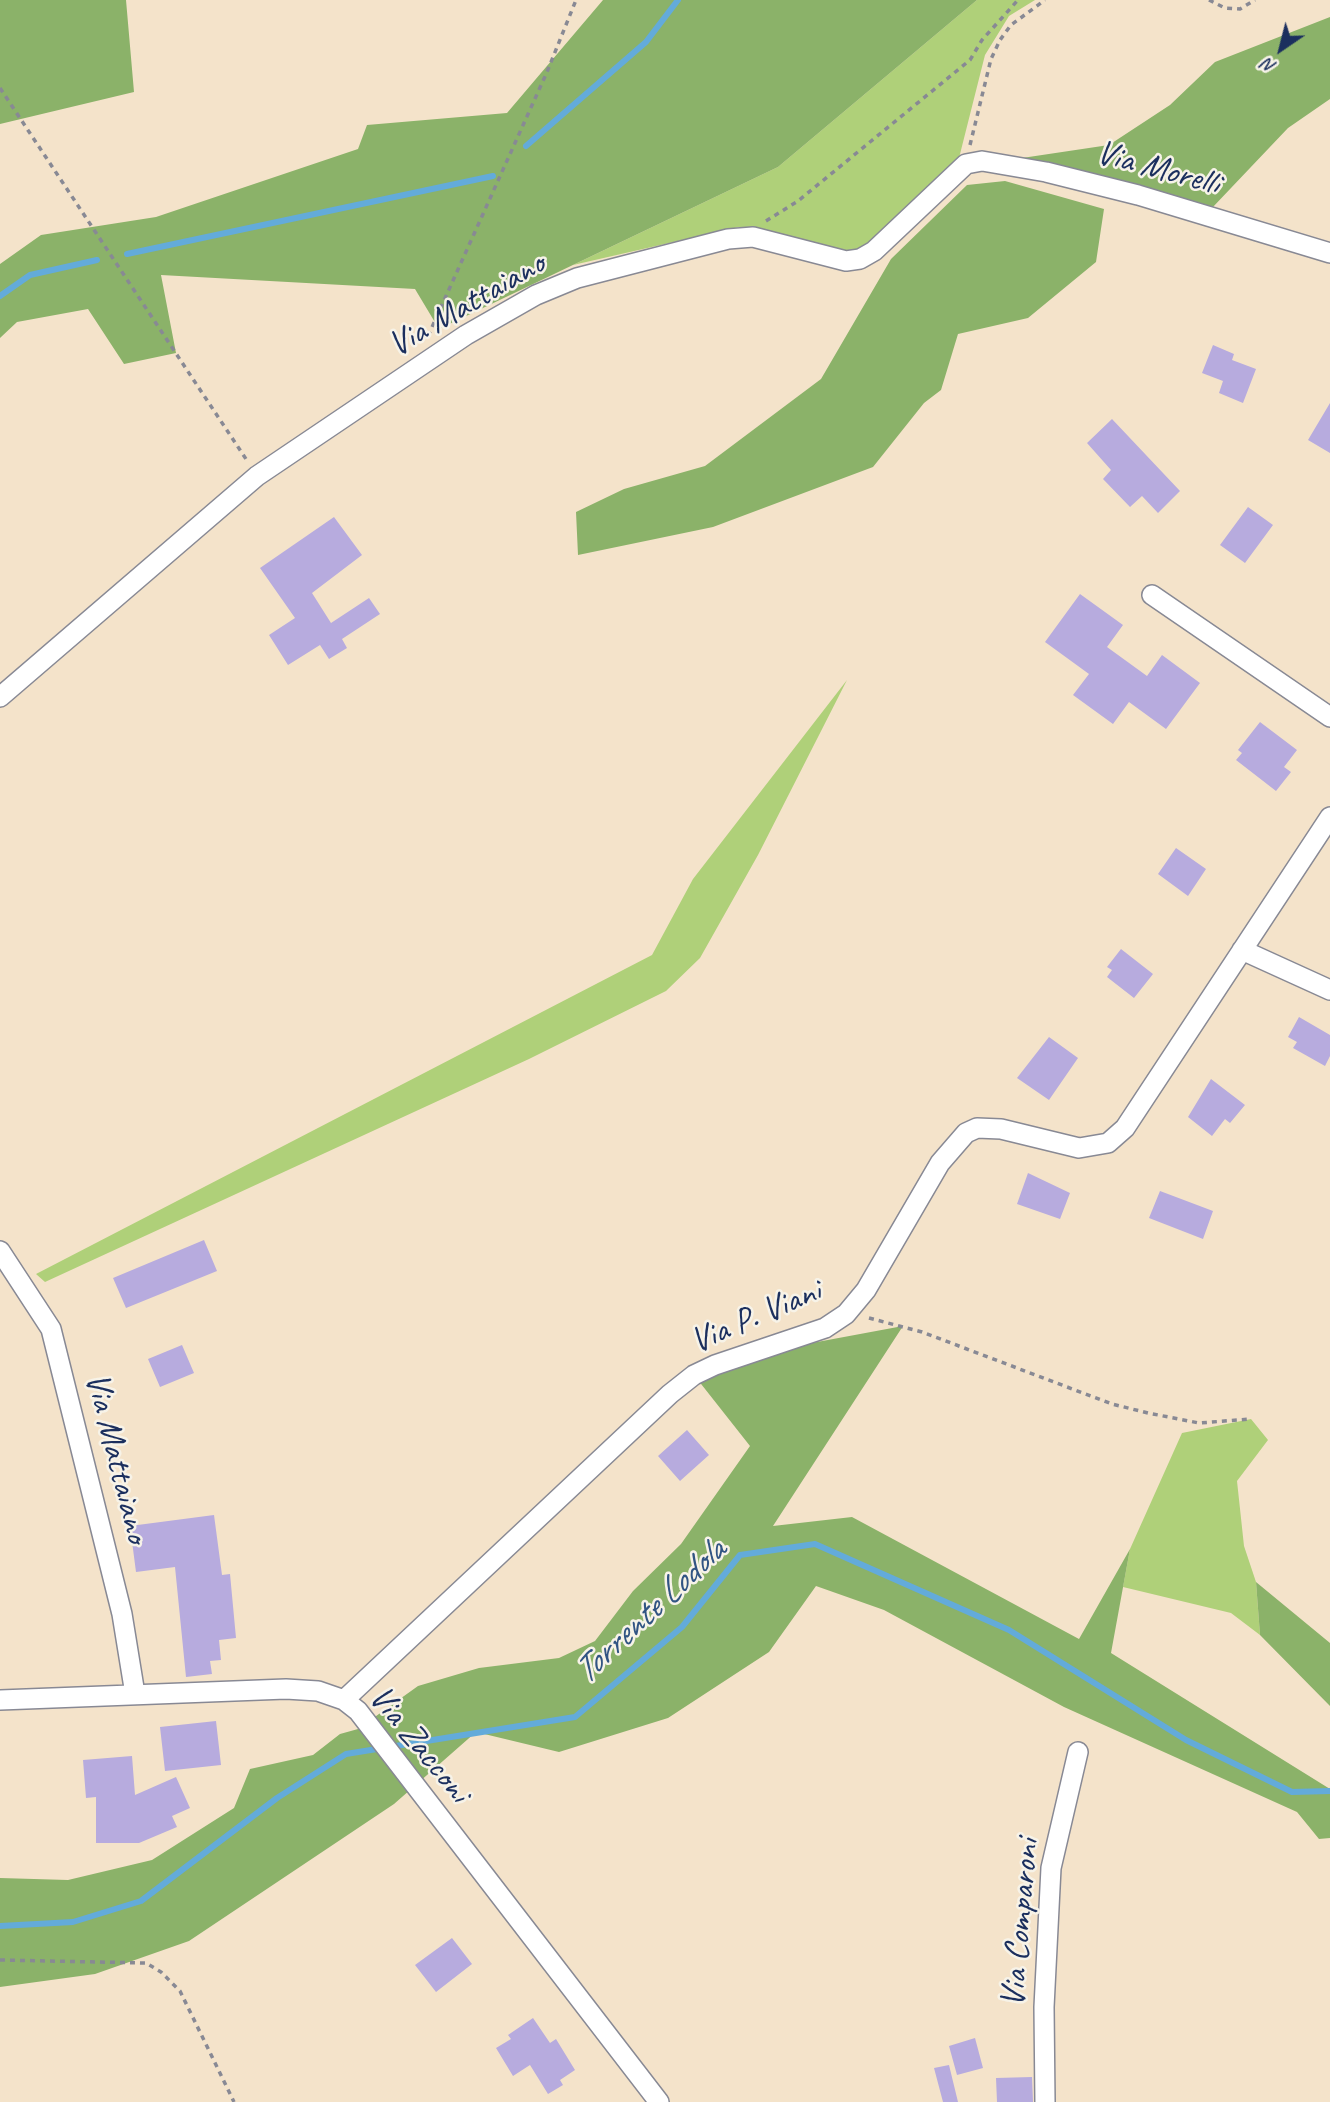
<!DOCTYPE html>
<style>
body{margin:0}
#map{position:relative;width:1330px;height:2102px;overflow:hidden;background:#f4e3ca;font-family:Caveat,sans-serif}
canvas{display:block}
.north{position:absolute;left:1246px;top:14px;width:70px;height:70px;-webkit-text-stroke:5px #f7f3e8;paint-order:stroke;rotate:215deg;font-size:19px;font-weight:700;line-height:28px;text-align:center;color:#1b2f5e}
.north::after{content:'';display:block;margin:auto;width:24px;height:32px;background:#1b2f5e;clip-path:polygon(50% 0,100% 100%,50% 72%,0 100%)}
</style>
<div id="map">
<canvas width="1330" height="2102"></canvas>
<div class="north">N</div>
</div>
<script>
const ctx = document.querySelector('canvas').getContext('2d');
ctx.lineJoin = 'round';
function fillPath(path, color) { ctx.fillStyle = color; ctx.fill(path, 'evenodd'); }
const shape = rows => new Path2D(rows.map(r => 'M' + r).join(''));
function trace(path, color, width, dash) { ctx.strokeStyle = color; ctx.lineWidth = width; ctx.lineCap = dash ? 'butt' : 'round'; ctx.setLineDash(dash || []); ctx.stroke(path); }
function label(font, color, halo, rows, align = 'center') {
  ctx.font = font + ' Caveat,sans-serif'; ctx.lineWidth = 5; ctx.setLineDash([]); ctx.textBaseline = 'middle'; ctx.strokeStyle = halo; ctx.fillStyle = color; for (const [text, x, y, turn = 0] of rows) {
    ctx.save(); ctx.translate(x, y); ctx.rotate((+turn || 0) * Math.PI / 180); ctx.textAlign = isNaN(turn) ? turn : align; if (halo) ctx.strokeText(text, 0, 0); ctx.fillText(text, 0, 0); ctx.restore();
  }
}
const green = shape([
 [977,0,1035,0,1009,16,985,55,958,162,864,253,838,253,814,242,739,227,573,265,778,167],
 [847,680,758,855,700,958,666,991,529,1059,45,1282,36,1274,652,955,693,879],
 [1251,1419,1268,1440,1237,1481,1244,1546,1256,1582,1260,1635,1231,1613,1123,1587,1130,1549,1182,1433]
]);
const forest = shape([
 [0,0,126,0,134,92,0,124],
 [603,0,977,0,778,167,439,329,415,289,161,275,176,353,124,364,88,309,17,322,0,338,0,264,41,235,156,217,358,149,367,125,507,113],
 [1330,17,1330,99,1288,128,1212,208,1022,158,1109,145,1170,105,1215,62],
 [1005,181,1104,209,1096,262,1028,318,958,334,941,390,924,403,873,467,713,527,578,555,576,512,624,489,705,466,821,379,891,259,967,185],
 [903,1326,773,1526,852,1517,1079,1639,1130,1549,1111,1653,1330,1789,1330,1838,1319,1839,1297,1812,1064,1707,884,1610,816,1586,769,1652,668,1718,559,1752,476,1732,394,1804,189,1941,95,1974,0,1987,0,1878,68,1880,152,1860,234,1808,250,1769,313,1755,340,1734,358,1729,418,1686,479,1668,559,1658,595,1641,633,1591,681,1544,750,1446,694,1375,742,1356],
 [1256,1582,1330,1643,1330,1706,1260,1635]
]);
const stream = shape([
 [526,146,646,42,678,0],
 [127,254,493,176],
 [0,296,30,275,97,260],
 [0,1926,73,1922,141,1901,277,1798,346,1754,575,1717,682,1627,740,1555,815,1544,1009,1630,1186,1740,1292,1792,1330,1791]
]);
const building = shape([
 [1213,345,1234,354,1232,360,1256,369,1243,403,1219,393,1223,381,1202,373],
 [1330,403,1330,453,1308,440],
 [1112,419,1180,491,1158,513,1142,496,1130,507,1103,479,1111,470,1087,443],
 [1248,507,1273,525,1245,563,1220,545],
 [334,517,362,555,312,593,331,623,369,598,380,614,342,639,347,648,329,659,320,645,288,665,269,635,295,618,260,568],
 [1080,594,1123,625,1107,647,1147,676,1162,655,1200,683,1166,729,1129,702,1113,724,1073,695,1089,674,1045,642],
 [1260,722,1297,750,1284,767,1291,772,1276,791,1236,760,1242,753,1238,750],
 [1176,848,1206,869,1188,896,1158,874],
 [1121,949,1153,974,1134,998,1107,977,1112,970,1107,967],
 [1299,1017,1330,1035,1330,1056,1325,1066,1293,1048,1297,1042,1288,1037],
 [1049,1037,1078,1058,1049,1100,1017,1078],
 [1211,1079,1245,1105,1230,1123,1225,1119,1212,1136,1188,1117],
 [1028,1173,1070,1193,1060,1219,1017,1204],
 [1160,1191,1213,1211,1203,1239,1149,1218],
 [204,1240,217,1271,126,1308,113,1278],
 [182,1345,194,1373,160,1387,148,1359],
 [687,1430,709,1455,680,1481,658,1456],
 [214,1515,222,1575,230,1574,236,1638,219,1640,221,1660,210,1661,212,1674,186,1677,175,1567,136,1572,130,1526],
 [216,1721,221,1765,165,1771,160,1727],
 [132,1756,135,1795,176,1777,190,1808,172,1816,177,1827,139,1843,96,1843,96,1797,86,1798,83,1760],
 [452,1938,472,1964,436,1992,415,1965],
 [533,2018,550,2043,556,2039,575,2070,560,2080,563,2085,548,2094,530,2065,513,2076,496,2048,511,2039,508,2035],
 [975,2038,983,2068,957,2075,949,2046],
 [949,2065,958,2102,943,2102,934,2068],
 [1032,2077,1033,2102,997,2102,996,2078]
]);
const path = shape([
 [1209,0,1225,8,1240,9,1255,0],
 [0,88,246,459],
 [970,145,991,59,1000,40,1011,25,1045,0],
 [766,221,798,201,970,60,982,40,1018,0],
 [428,336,547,72,576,0],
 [869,1318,922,1332,1112,1404,1148,1413,1199,1423,1251,1419],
 [0,1960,146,1963,161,1972,180,1991,234,2102]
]);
const street = shape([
 [1152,595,1330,717],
 [0,697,257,476,466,335,536,295,577,278,728,239,753,237,846,261,860,259,874,251,966,164,982,161,1046,172,1138,195,1330,253],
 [1242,950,1330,990],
 [0,1251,51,1329,122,1614,135,1694],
 [0,1700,286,1689,318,1691,344,1700,358,1711,659,2102],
 [344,1700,670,1394,694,1375,715,1365,825,1328,846,1314,866,1290,940,1163,966,1133,977,1128,1001,1129,1079,1148,1108,1143,1125,1128,1330,817],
 [1045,2102,1044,2007,1051,1868,1078,1752]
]);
const streetNames = [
 ["Via Morelli",1158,169,15],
 ["Via Mattaiano",467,305,-30],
 ["Via P. Viani",756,1317,-23],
 ["Via Mattaiano",116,1458,76],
 ["Via Zacconi",419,1745,51],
 ["Via Comparoni",1021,1923,-85]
];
const waterNames = [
 ["Torrente Lodola",650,1612,-43]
];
fillPath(green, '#afd079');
fillPath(forest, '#8bb269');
trace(stream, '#63abda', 6);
fillPath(building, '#b7abde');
trace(street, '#888994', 22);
trace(path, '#888994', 3.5, [5, 5]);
trace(street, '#fff', 19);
label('35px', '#1b2f5e', '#f7f3e8', streetNames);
label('italic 37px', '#315483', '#f7f3e8', waterNames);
</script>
